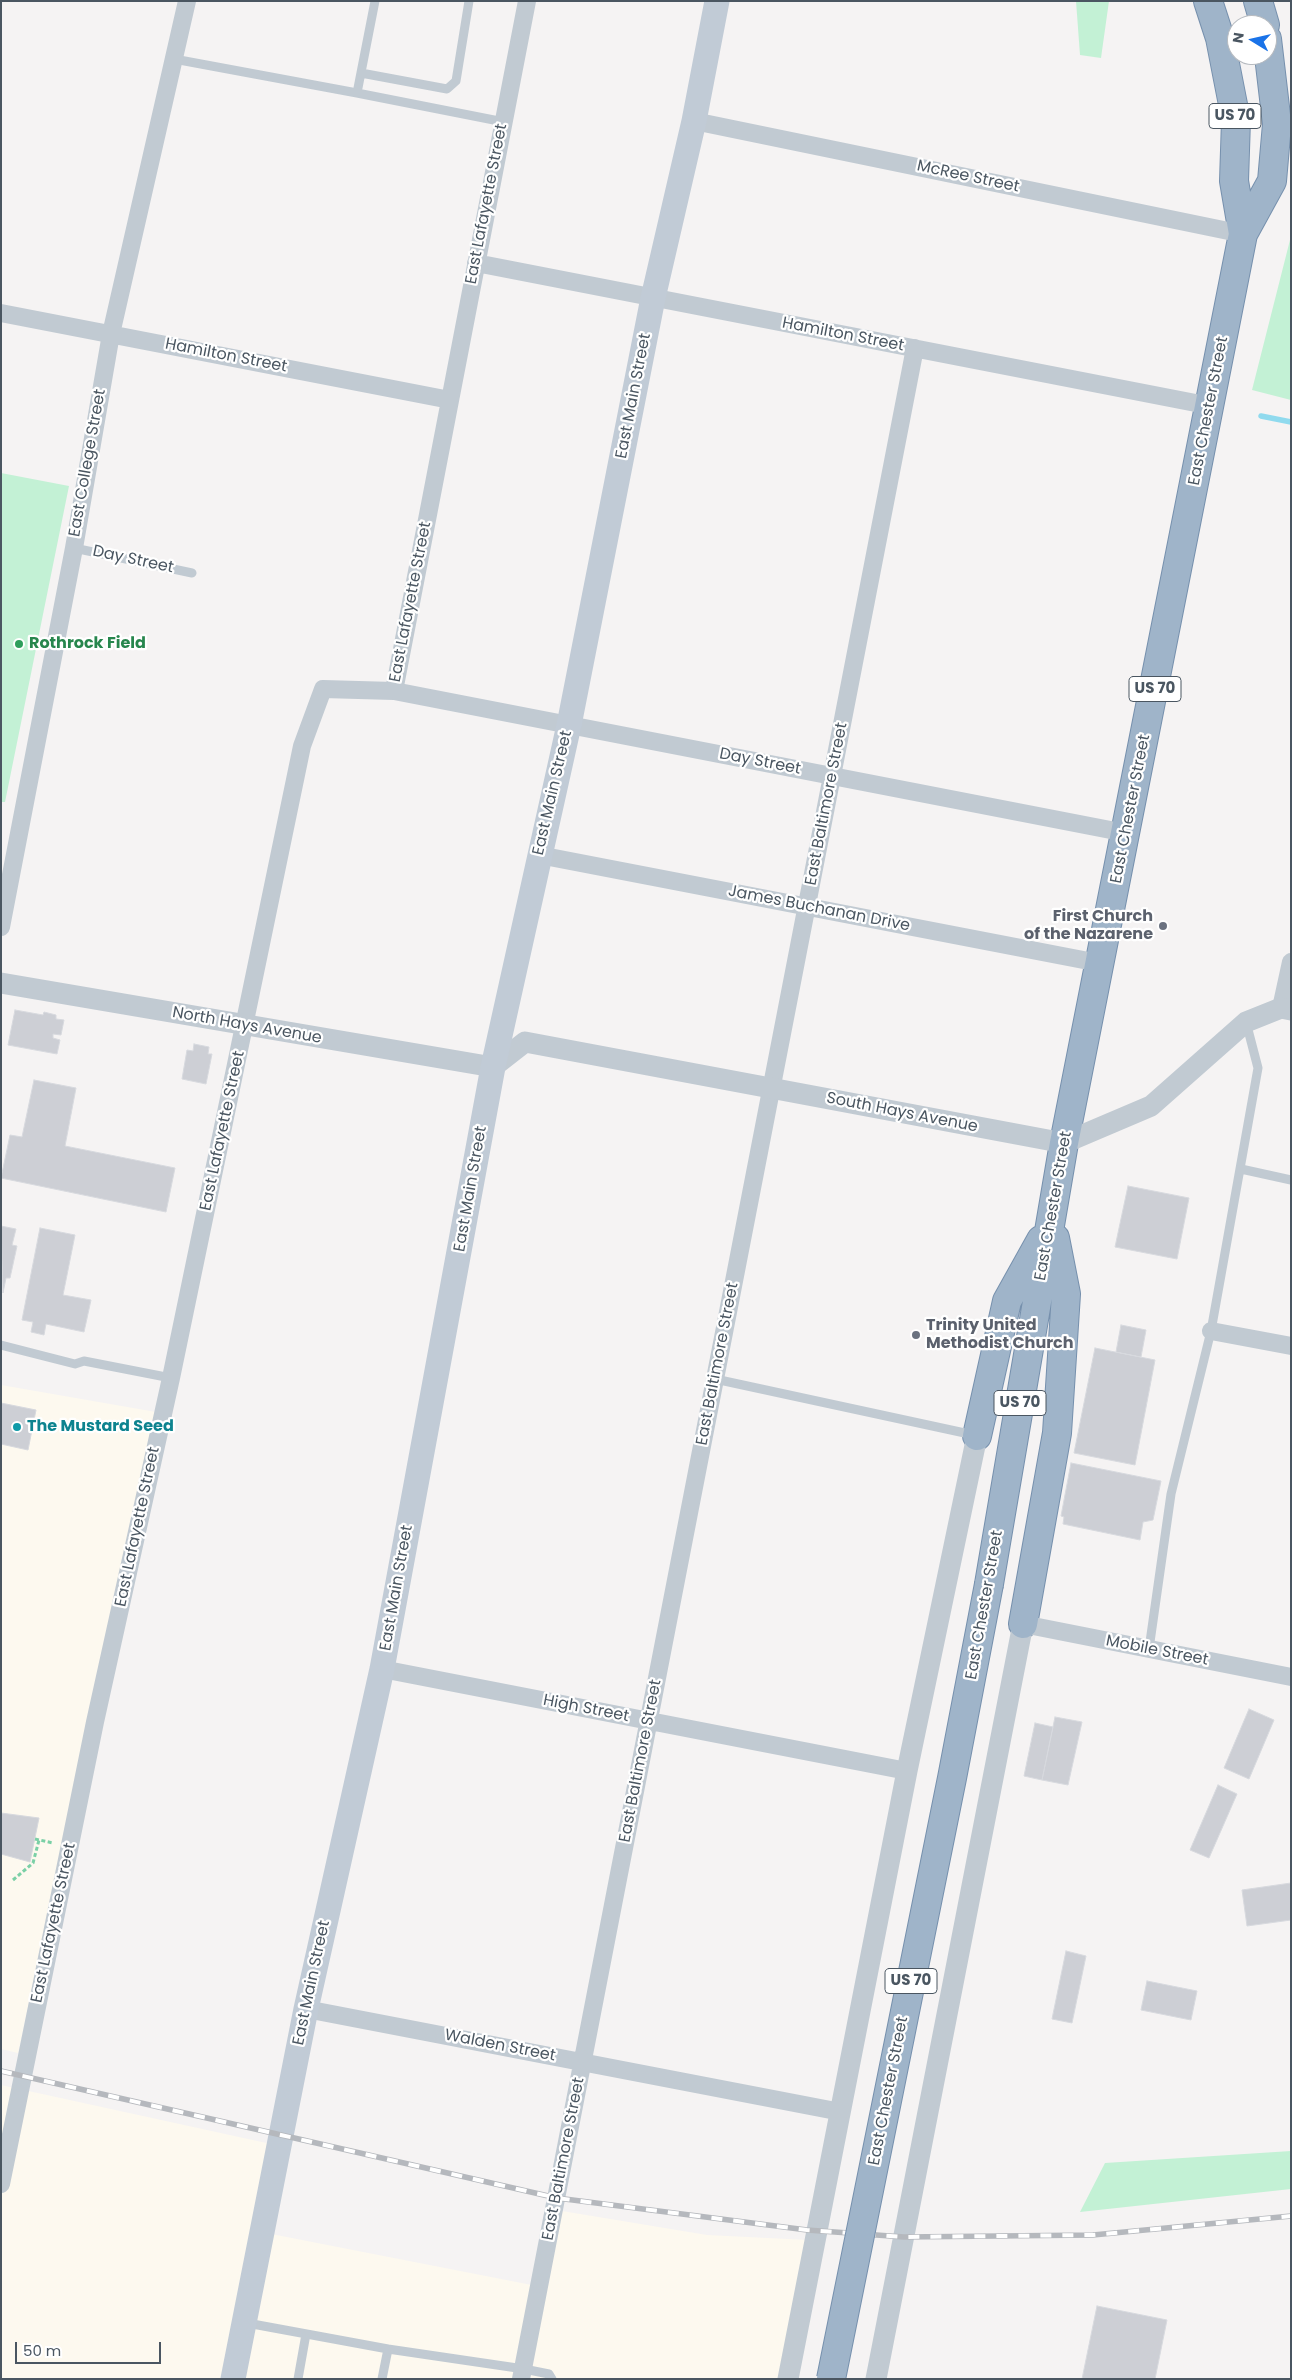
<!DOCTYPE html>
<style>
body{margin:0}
#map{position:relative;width:1292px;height:2380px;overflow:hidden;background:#f5f3f3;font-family:Poppins,sans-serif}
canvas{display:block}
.frame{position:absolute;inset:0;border:2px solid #4a5661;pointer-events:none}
.north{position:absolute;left:1227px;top:15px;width:50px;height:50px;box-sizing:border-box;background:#fff;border:1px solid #b7bbc0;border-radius:50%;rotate:279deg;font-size:14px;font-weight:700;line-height:20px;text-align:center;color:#4a5661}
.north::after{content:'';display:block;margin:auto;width:18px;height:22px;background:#1a73e8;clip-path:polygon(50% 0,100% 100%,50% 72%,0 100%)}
.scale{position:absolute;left:15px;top:2342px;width:146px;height:22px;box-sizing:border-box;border:2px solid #4a5661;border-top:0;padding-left:6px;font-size:15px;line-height:18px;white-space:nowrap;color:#4a5661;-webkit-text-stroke:4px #fff;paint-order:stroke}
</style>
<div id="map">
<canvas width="1292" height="2380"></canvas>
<div class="frame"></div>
<div class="north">N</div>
<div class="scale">50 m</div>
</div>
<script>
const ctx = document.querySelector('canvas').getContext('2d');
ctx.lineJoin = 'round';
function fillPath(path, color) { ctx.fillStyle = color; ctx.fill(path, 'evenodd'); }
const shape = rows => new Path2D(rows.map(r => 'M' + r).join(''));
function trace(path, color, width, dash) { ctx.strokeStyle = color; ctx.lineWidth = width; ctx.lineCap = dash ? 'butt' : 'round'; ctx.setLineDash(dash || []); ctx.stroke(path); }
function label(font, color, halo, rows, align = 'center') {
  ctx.font = font + ' Poppins,sans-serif'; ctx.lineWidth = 4.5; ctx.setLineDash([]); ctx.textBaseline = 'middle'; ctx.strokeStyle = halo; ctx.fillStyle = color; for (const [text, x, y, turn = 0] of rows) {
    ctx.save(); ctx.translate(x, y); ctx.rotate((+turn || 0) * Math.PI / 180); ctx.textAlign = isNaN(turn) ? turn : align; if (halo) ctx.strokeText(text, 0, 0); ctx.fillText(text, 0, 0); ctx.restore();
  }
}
const commercial = shape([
 [1,1385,156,1412,18,2053,1,2049],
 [1,2085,271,2144,256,2231,547,2288,562,2211,707,2235,808,2240,781,2379,1,2379]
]);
const green = shape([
 [1076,1,1109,1,1101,58,1080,55],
 [1291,236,1291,400,1252,390],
 [1,473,69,486,5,802,1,802],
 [1291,2151,1291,2189,1080,2212,1105,2163]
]);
const stream = shape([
 [1261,416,1291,422]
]);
const building = shape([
 [15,1010,43,1015,44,1012,56,1015,56,1019,64,1020,61,1035,53,1034,53,1038,60,1040,57,1054,8,1045,15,1010],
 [194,1044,209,1047,208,1054,212,1054,206,1084,182,1079,187,1050,193,1051,194,1044],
 [34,1080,76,1088,65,1146,175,1168,166,1212,1,1178,10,1135,22,1137,34,1080],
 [1128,1186,1189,1198,1177,1259,1115,1247,1128,1186],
 [1,1226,16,1229,12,1245,17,1246,10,1278,6,1278,3,1293,1,1226],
 [40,1228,75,1235,63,1295,91,1300,84,1332,46,1324,44,1335,31,1332,33,1322,22,1320,40,1228],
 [1121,1325,1146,1330,1141,1357,1116,1352,1121,1325],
 [1095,1348,1155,1360,1135,1465,1074,1453,1095,1348],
 [1,1403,36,1410,28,1450,1,1444,1,1403],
 [1071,1463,1161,1481,1153,1520,1143,1522,1140,1540,1063,1524,1064,1517,1061,1516,1071,1463],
 [1249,1709,1274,1720,1249,1779,1224,1768,1249,1709],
 [1055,1717,1082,1722,1068,1785,1042,1780,1055,1717],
 [1035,1723,1053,1727,1042,1780,1024,1776,1035,1723],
 [1218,1785,1237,1794,1209,1858,1190,1850,1218,1785],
 [1,1813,39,1818,30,1862,1,1854,1,1813],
 [1291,1883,1291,1920,1247,1926,1242,1890,1291,1883],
 [1066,1951,1086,1956,1072,2023,1052,2019,1066,1951],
 [1147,1981,1197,1991,1191,2020,1141,2010,1147,1981],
 [1097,2306,1167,2320,1155,2379,1082,2379,1097,2306]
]);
const path = shape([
 [35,1839,53,1843],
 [13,1880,33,1863,39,1840]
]);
const service = shape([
 [375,1,357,93,504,122],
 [174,59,357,93],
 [361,73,447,89,456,81,469,1],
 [74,548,192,573],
 [1241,1169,1291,1180],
 [1,1345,75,1364,84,1361,171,1378],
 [715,1379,974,1435],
 [1149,1649,1171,1494,1211,1331,1258,1068,1246,1022],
 [247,2323,388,2349,524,2369,549,2374,552,2379],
 [298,2379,306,2334],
 [382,2379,388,2349]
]);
const minor = shape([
 [694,121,1243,234],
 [476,263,1211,406],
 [1,313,450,400],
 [394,691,527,1],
 [539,855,1099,963],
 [1,927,74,548,111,334,187,1],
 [1281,1008,1291,962],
 [1211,1331,1291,1346],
 [1023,1624,1291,1677],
 [382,1669,907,1771],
 [306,2009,841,2112],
 [1,2184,95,1722,171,1378,302,746,323,689,394,691,1126,833],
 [521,2379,915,348]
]);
const tertiary = shape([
 [1,983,493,1067,525,1042,1064,1143,1151,1106,1246,1022,1281,1008,1291,1010],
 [788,2379,907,1771,977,1436],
 [876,2379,1023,1624]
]);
const secondary = shape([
 [233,2379,306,2009,382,1669,493,1067,569,725,653,298,694,121,717,1]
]);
const trunk = shape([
 [1208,1,1220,38,1236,120,1234,181,1243,234],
 [1258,1,1265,25],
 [977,1436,1007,1301,1041,1240],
 [989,1584,1064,1143,1243,234,1272,181,1277,124,1267,39],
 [1023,1624,1057,1433,1066,1294,1055,1238]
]);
const rail = shape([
 [1,2071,557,2198,807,2230,904,2237,1093,2235,1291,2216]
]);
const trunkBridge = shape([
 [831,2379,952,1778,989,1584]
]);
const markers = [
 [19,644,5,"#2e9e5b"],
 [1163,926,5,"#6b7280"],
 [916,1335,5,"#6b7280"],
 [17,1427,5,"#0f9aa8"]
];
const shields = [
 [1235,116,52],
 [1155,689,52],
 [1020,1403,52],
 [911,1981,52]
];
const shieldNames = [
 ["US 70",1235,116],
 ["US 70",1155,689],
 ["US 70",1020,1403],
 ["US 70",911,1981]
];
const streetNames = [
 ["McRee Street",968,177,12],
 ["East Lafayette Street",487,204,-79],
 ["Hamilton Street",843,335,11],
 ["Hamilton Street",226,356,11],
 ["East Main Street",634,396,-79],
 ["East Chester Street",1209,411,-79],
 ["East College Street",88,463,-80],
 ["Day Street",133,560,12],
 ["East Lafayette Street",411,602,-79],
 ["Day Street",760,762,11],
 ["East Main Street",553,793,-77],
 ["East Baltimore Street",827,804,-79],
 ["East Chester Street",1131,809,-79],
 ["James Buchanan Drive",819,909,11],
 ["North Hays Avenue",247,1026,10],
 ["South Hays Avenue",902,1113,11],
 ["East Lafayette Street",223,1131,-78],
 ["East Main Street",471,1189,-80],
 ["East Chester Street",1054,1206,-80],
 ["East Baltimore Street",718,1364,-79],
 ["East Lafayette Street",138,1527,-78],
 ["East Main Street",397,1588,-80],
 ["East Chester Street",985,1605,-80],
 ["Mobile Street",1157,1651,11],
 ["High Street",586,1709,11],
 ["East Baltimore Street",641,1761,-79],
 ["East Lafayette Street",54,1923,-78],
 ["East Main Street",312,1983,-78],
 ["Walden Street",500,2046,11],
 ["East Chester Street",889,2091,-79],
 ["East Baltimore Street",564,2159,-79]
];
const leisureNames = [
 ["Rothrock Field",29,644]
];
const worshipNames = [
 ["First Church",1153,917],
 ["of the Nazarene",1153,935],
 ["Trinity United",926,1326,"left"],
 ["Methodist Church",926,1344,"left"]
];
const cultureNames = [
 ["The Mustard Seed",27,1427]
];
fillPath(commercial, '#fdf9ef');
fillPath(green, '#c3f1d5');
trace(stream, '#90daee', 5.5);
fillPath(building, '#cdcfd5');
trace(building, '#d7d9de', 1);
trace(trunk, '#7690ad', 30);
trace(path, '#7ad0a6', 3, [4, 2.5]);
trace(service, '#c1cad2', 9);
trace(minor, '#c1cad2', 18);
trace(tertiary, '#c1cad2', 21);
trace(secondary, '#c1cbd6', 25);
trace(trunk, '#9fb4c9', 28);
trace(rail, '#b5b8bd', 5.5);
trace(rail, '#fff', 4, [11]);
trace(trunkBridge, '#7690ad', 30, []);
trace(trunkBridge, '#9fb4c9', 28);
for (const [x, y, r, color] of markers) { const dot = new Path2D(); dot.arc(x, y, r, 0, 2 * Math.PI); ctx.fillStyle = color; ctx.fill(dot); trace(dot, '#fff', 2); }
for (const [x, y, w] of shields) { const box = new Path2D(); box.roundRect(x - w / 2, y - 12.5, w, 25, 4); ctx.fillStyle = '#fff'; ctx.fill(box); trace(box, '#4a5661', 1); }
label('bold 15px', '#4a5661', null, shieldNames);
label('16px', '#4a5661', '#fff', streetNames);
label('bold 16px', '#27864d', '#fff', leisureNames, 'left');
label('bold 16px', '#5b616d', '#fff', worshipNames, 'right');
label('bold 16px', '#0d838f', '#fff', cultureNames, 'left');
</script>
